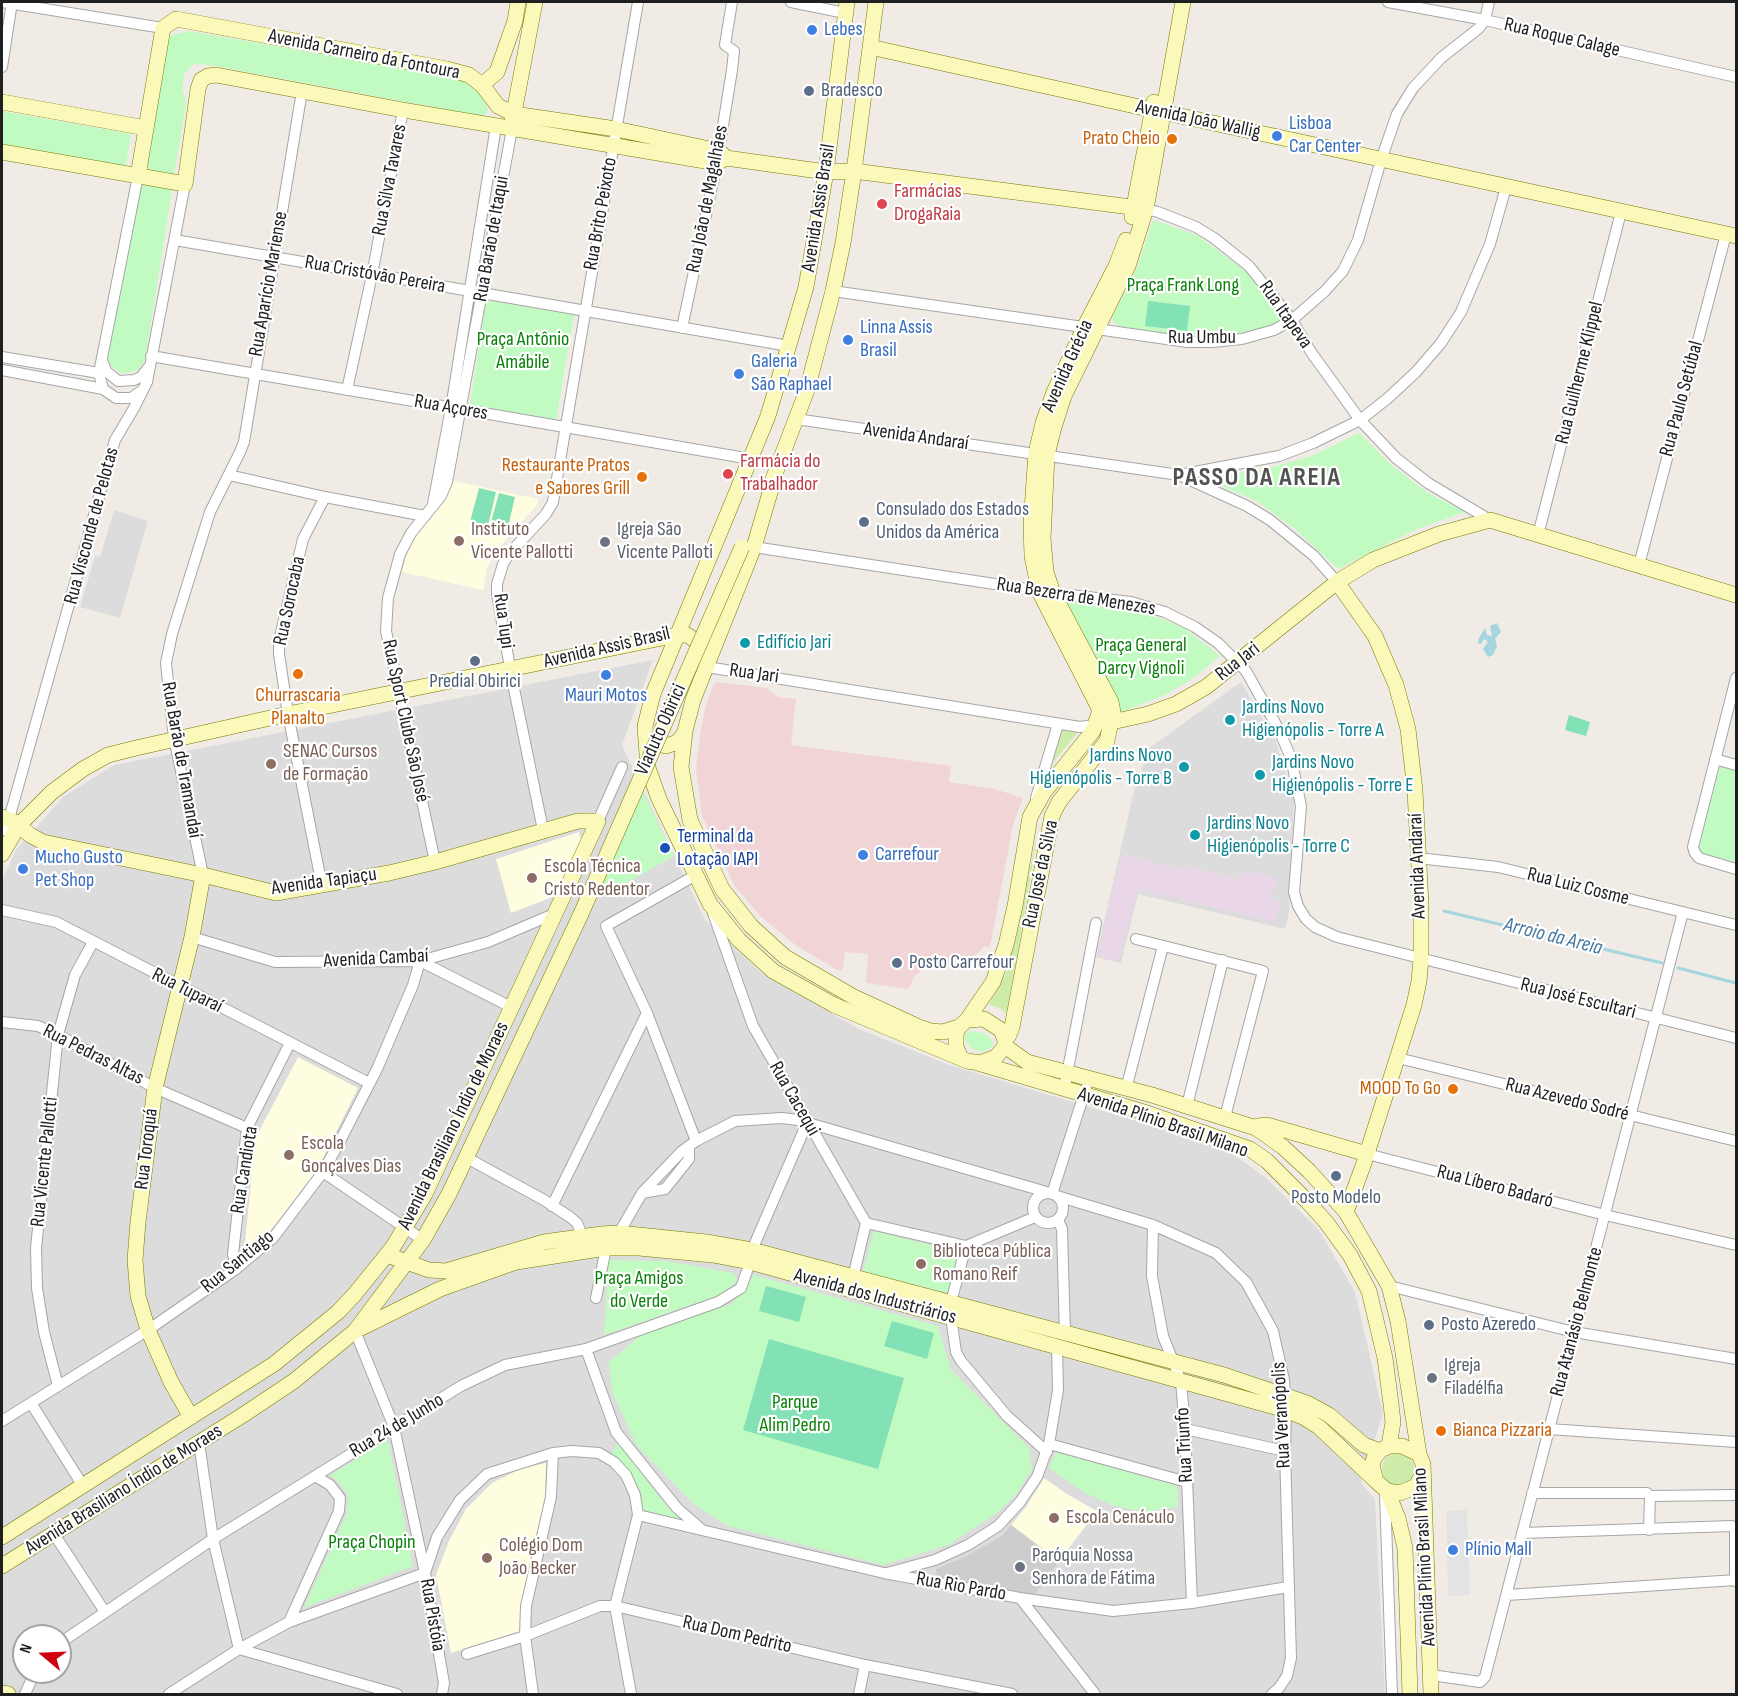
<!DOCTYPE html>
<meta charset="utf-8">
<style>
body{margin:0}
#map{position:relative;width:1738px;height:1696px;overflow:hidden;background:#f0ece5;font-family:"Sofia Sans Condensed",sans-serif}
canvas{display:block}
.frame{position:absolute;inset:0;border:3px solid #1f1f1f;pointer-events:none}
.north{position:absolute;left:12px;top:1624px;width:60px;height:60px;box-sizing:border-box;background:#fff;border:2px solid #a5a5a5;border-radius:50%;rotate:289deg;font-size:16px;font-weight:700;line-height:24px;text-align:center;color:#1f1f1f}
.north::after{content:'';display:block;margin:auto;width:21px;height:27px;background:#cf0010;clip-path:polygon(50% 0,100% 100%,50% 72%,0 100%)}
</style>
<div id="map">
<canvas width="1738" height="1696"></canvas>
<div class="frame"></div>
<div class="north">N</div>
</div>
<script>
const ctx = document.querySelector('canvas').getContext('2d');
ctx.lineJoin = 'round';
function fillPath(path, color) { ctx.fillStyle = color; ctx.fill(path, 'evenodd'); }
const shape = rows => new Path2D(rows.map(r => 'M' + r).join(''));
function trace(path, color, width, dash) { ctx.strokeStyle = color; ctx.lineWidth = width; ctx.lineCap = dash ? 'butt' : 'round'; ctx.setLineDash(dash || []); ctx.stroke(path); }
function label(font, color, halo, rows, align = 'center') {
  ctx.font = font + ' "Sofia Sans Condensed",sans-serif'; ctx.lineWidth = 4.5; ctx.setLineDash([]); ctx.textBaseline = 'middle'; ctx.strokeStyle = halo; ctx.fillStyle = color; for (const [text, x, y, turn = 0] of rows) {
    ctx.save(); ctx.translate(x, y); ctx.rotate((+turn || 0) * Math.PI / 180); ctx.textAlign = isNaN(turn) ? turn : align; if (halo) ctx.strokeText(text, 0, 0); ctx.fillText(text, 0, 0); ctx.restore();
  }
}
const residential = shape([
 [114,510,148,521,120,618,80,607,95,556,100,557],
 [653,660,622,745,705,920,760,972,859,1029,952,1066,1221,1146,1265,1177,1319,1230,1355,1292,1383,1413,1361,1483,1375,1499,1385,1694,2,1694,2,881,16,850,63,797,114,765],
 [24,1636,60,1636,60,1672,24,1672],
 [1241,682,1276,741,1294,799,1289,912,1285,929,1138,894,1121,963,1096,957,1134,791,1149,748]
]);
const commercial = shape([
 [716,682,766,688,778,697,796,699,791,745,951,766,949,782,995,789,1023,798,1013,825,990,947,985,946,963,967,934,962,914,976,909,989,866,983,868,954,845,952,843,967,841,970,837,970,797,946,760,916,734,885,702,816,696,769,700,733,706,705,713,686]
]);
const industrial = shape([
 [1122,854,1185,870,1187,866,1241,879,1244,870,1277,878,1271,899,1280,902,1275,922,1137,889,1119,962,1097,955]
]);
const education = shape([
 [449,480,538,499,537,505,495,552,487,568,483,590,402,572,407,555,418,530,443,502],
 [579,832,581,840,555,896,511,913,496,859],
 [298,1057,358,1088,317,1170,267,1235,255,1248,245,1244,255,1139],
 [546,1463,545,1498,521,1607,521,1631,451,1653,436,1575,449,1541,466,1509,492,1483,520,1469],
 [1044,1478,1067,1494,1097,1511,1059,1561,1011,1525,1026,1507]
]);
const religious = shape([
 [1011,1525,1059,1561,1034,1595,936,1577,936,1569,969,1555,1003,1535]
]);
const grass = shape([
 [1060,729,1078,731,1078,732,1051,765],
 [1039,827,1014,973,1006,1014,1001,1009,989,1004,1007,971],
 '1382 1469a16 16 0 1 1 32 0a16 16 0 1 1-32 0Z'
]);
const park = shape([
 [188,31,448,76,468,82,480,93,488,109,487,113,481,116,209,65,193,64,184,74,182,89,186,103,174,174,155,172,148,169,148,153,166,37],
 [2,111,131,134,126,166,2,145],
 [142,182,173,185,145,360,138,370,126,373,120,373,110,365,107,354],
 [1154,220,1197,235,1248,273,1285,318,1262,330,1196,338,1121,327,1114,323,1112,317,1137,268,1151,226],
 [486,300,574,315,556,421,470,405],
 [1359,433,1388,462,1428,493,1465,512,1417,529,1338,569,1295,529,1257,501,1202,478,1257,471,1312,456],
 [1068,601,1129,609,1162,619,1185,629,1220,656,1192,679,1165,695,1121,712,1065,606],
 [1721,764,1736,768,1736,862,1697,852],
 [643,792,674,856,600,898,599,891],
 [971,1031,983,1033,989,1037,993,1042,992,1047,983,1052,972,1049,965,1039,966,1034],
 [874,1231,959,1252,948,1293,863,1272],
 [609,1260,666,1261,733,1273,738,1280,723,1294,604,1335],
 [754,1275,938,1326,951,1370,1029,1448,1032,1469,1018,1492,998,1512,948,1545,883,1565,728,1526,696,1506,637,1446,612,1392,609,1362,643,1333,732,1304],
 [388,1440,413,1566,304,1608,347,1513,348,1496,339,1482,330,1475],
 [618,1443,669,1509,682,1520,643,1510,639,1492,607,1455,612,1453],
 [1056,1452,1177,1486,1178,1507,1144,1512,1115,1506,1087,1494,1049,1468]
]);
const pitch = shape([
 [1148,301,1190,306,1187,331,1145,326],
 [479,488,496,492,488,526,470,522],
 [499,493,515,497,507,531,490,526],
 [1569,715,1590,722,1586,736,1565,730],
 [766,1286,806,1297,799,1322,759,1311],
 [892,1321,934,1333,927,1359,884,1346],
 [769,1339,904,1378,878,1469,743,1430]
]);
const parking = shape([
 [1467,1510,1470,1595,1448,1596,1446,1511]
]);
const water = shape([
 [1497,623,1501,632,1495,639,1497,646,1493,655,1488,657,1483,649,1488,642,1484,639,1481,644,1478,643,1479,638,1485,628,1487,635,1492,636,1490,626]
]);
const stream = shape([
 [1444,911,1662,963],
 [1678,968,1736,983]
]);
const street = shape([
 [2,2,163,28],
 [791,2,845,13],
 [1388,2,1485,20,1736,77],
 [2,67,12,2],
 [138,176,99,373,103,389,116,398,131,398,143,390],
 [1146,209,1158,212,1196,227,1214,238,1249,266,1292,320,1311,352,1360,420,1396,458,1428,483,1490,520],
 [175,240,789,346],
 [833,291,1187,342,1212,342,1242,339,1274,330,1292,320,1325,291,1343,271,1358,240,1381,160,1397,114,1413,88,1441,58,1479,28,1485,20,1489,2],
 [682,328,717,163,732,70,734,51,725,45,732,2],
 [151,356,751,459],
 [2,357,99,373],
 [102,360,106,371,118,381,134,380,141,377,148,368],
 [2,370,103,389],
 [347,390,372,275,403,110],
 [796,419,1179,475,1247,506,1270,520,1314,556,1337,582],
 [229,475,325,497,425,516],
 [1179,475,1279,456,1313,443,1360,420,1387,399,1416,372,1441,343,1461,312,1490,244,1506,187],
 [433,504,451,408,496,126],
 [1538,535,1621,212],
 [754,547,1053,593,1131,602,1165,612,1195,627,1218,643,1246,671,1279,730,1291,758,1301,806,1294,892,1298,906,1306,919,1315,927,1337,937,1736,1038],
 [1639,565,1726,234],
 [707,667,1080,727,1101,724],
 [1736,678,1693,847,1695,853,1699,858,1736,869],
 [1715,759,1736,765],
 [1036,798,1058,724],
 [598,821,622,767],
 [543,830,512,679,497,594,497,584,503,564,509,554,546,514,553,502,638,2],
 [2,831,9,819,115,440,134,408,147,382,185,184],
 [1418,858,1498,867,1736,925],
 [435,862,386,631,388,598,400,554,411,533,441,496,447,482,512,129],
 [203,875,174,738,166,663,172,634,210,512,240,452,244,442,302,91],
 [696,875,606,926,647,1013,696,1141],
 [322,886,288,714,279,654,279,641,303,539,325,497],
 [2,910,56,922,369,1083],
 [713,913,753,1026,866,1223,852,1282],
 [192,937,275,962,420,961,488,942,556,913],
 [1136,939,1263,971,1225,1117],
 [420,961,513,1008],
 [2,1022,38,1026,58,1035,155,1088,247,1128],
 [1398,1058,1736,1141],
 [1126,1089,1163,946],
 [1064,1090,1096,923],
 [1187,1106,1223,960],
 [1367,1154,1605,1215,1736,1245],
 [467,1158,544,1200,570,1217,577,1223,583,1237],
 [323,1172,423,1240],
 '1033 1208a15 15 0 1 1 30 0a15 15 0 1 1-30 0Z',
 [642,1193,665,1189,689,1159,689,1146],
 [1052,1194,1086,1088],
 [1057,1196,1153,1225,1216,1253,1246,1282,1273,1331,1284,1380,1286,1410,1285,1451,1291,1658,1287,1676,1279,1688,1272,1694],
 [552,1206,647,1013],
 [1058,1220,1062,1229,1065,1334],
 [866,1223,966,1246],
 [1153,1225,1152,1276,1163,1336,1181,1381,1185,1429,1192,1603],
 [619,1233,642,1193,682,1151,696,1141,735,1121,782,1118,798,1120,1050,1193],
 [752,1250,807,1123],
 [236,1269,233,1254,247,1128,290,1043],
 [1389,1286,1574,1332,1736,1359],
 [596,1298,606,1248],
 [951,1302,966,1246,1035,1217],
 [951,1317,956,1352,961,1361,1007,1416,1047,1452],
 [355,1331,394,1427,425,1573,444,1683,442,1694],
 [586,1349,616,1432,677,1508,700,1528],
 [58,1386,44,1332,37,1288,36,1248,58,1035,75,975,93,942],
 [31,1403,83,1486],
 [2,1421,148,1330,236,1269,273,1238,323,1172,340,1141,377,1069,413,985,420,961],
 [1185,1429,1285,1451],
 [1549,1429,1736,1442],
 [199,1443,213,1539,239,1649,397,1694],
 [1049,1444,1187,1482],
 [1532,1493,1647,1493,1650,1496,1649,1530],
 [1385,1494,1392,1694],
 [1650,1496,1736,1495],
 [638,1515,884,1573,1020,1598,1113,1611,1192,1603,1288,1587],
 [1522,1533,1732,1526,1735,1528,1735,1581],
 [54,1534,105,1612],
 [425,1573,437,1537,460,1500,487,1474,553,1453,572,1451,599,1453,614,1462,626,1475,635,1495,638,1515,615,1606,631,1694],
 [887,1573,935,1560,968,1545,998,1526,1020,1502,1037,1477,1049,1444,1058,1390,1057,1347],
 [1507,1595,1736,1580],
 [1020,1598,1095,1694],
 [289,1622,339,1511,340,1498,330,1485,315,1476],
 [60,1643,213,1539,461,1386,505,1365,586,1349,718,1302,741,1288,750,1262],
 [467,1654,525,1636,600,1606,615,1606,865,1665,1012,1694],
 [1431,1675,1480,1682,1485,1677,1683,912],
 [25,1694,35,1672],
 [169,1694,239,1649,289,1622,425,1573],
 [533,1694,525,1636,526,1606,551,1497,553,1453],
 [859,1694,865,1665]
]);
const secondary = shape([
 [847,2,826,172,806,287,768,416,653,694,645,726,648,768,659,799,710,904,739,940,773,971,834,1005,967,1061,980,1063,996,1057,1005,1046,1005,1040,1001,1030,984,1019,967,1020,959,1027,956,1034,956,1047,961,1058],
 [870,47,1144,108,1736,236],
 [482,85,497,72,515,21,518,2],
 [2,102,146,128],
 [512,123,535,2],
 [2,152,185,184,198,89,201,80,208,76,216,75,403,110,717,163,726,158],
 [138,176,163,28,176,19,447,69,469,75,482,85,498,106,514,114,616,129,719,151,726,158,826,172,854,171,1146,209],
 [1132,217,1154,102],
 [774,479,754,547,693,700,685,731,681,767,690,820,722,889,751,926,785,957,852,996,919,1027,931,1031,943,1032,959,1027],
 [770,487,807,390,833,291,843,243,854,171,876,2],
 [1337,582,1375,636,1396,685,1408,729,1415,791,1421,904,1421,959,1419,981,1414,1005,1364,1163,1346,1212],
 [1112,722,1148,714,1176,704,1206,687,1337,582,1373,560,1439,534,1490,520,1736,595],
 [648,735,654,743,666,746,678,742,685,732],
 [2,817,15,822,30,835,43,842,203,875,276,893,389,873,435,862,578,821,598,821,425,1194,393,1247,354,1295,338,1312,274,1364,2,1537],
 [2,854,19,825,52,792,83,769,108,755,136,748,288,714,677,635,687,635,701,644,705,651,707,667],
 [967,1020,993,982,1006,945,1015,906,1030,817,1044,792,1093,731,1099,713,1099,708,1039,591,1032,556,1031,524,1036,453,1043,423,1054,392,1085,326,1116,266,1126,240],
 [1005,1040,1009,1035,1012,1027,1052,816,1059,802,1107,741,1113,712,1111,702,1053,593,1046,572,1043,539,1047,455,1054,427,1064,396,1128,266,1146,209,1183,2],
 [1005,1046,1027,1062,1152,1095,1256,1128,1283,1147,1309,1171,1346,1212,1389,1286,1398,1321,1419,1454,1423,1464,1431,1694],
 [978,1063,1147,1113,1250,1149,1267,1161,1307,1201,1326,1222,1350,1255,1369,1291,1385,1358,1391,1404,1393,1422,1389,1446],
 [1258,1126,1267,1125,1367,1154],
 [387,1255,429,1270,446,1271,544,1242,602,1234,619,1233,706,1242,752,1250,1224,1375,1307,1403,1329,1415,1364,1445,1380,1451],
 [355,1331,440,1289,516,1262,606,1248,639,1248,713,1255,750,1262,1286,1410,1303,1417,1319,1427,1376,1481],
 [191,1417,171,1382,148,1330,138,1296,135,1260,138,1222,155,1088,192,937,203,875],
 [1387,1491,1400,1493,1407,1490,1416,1486,1422,1475],
 [2,1566,243,1415,294,1381,355,1331,423,1240,449,1194,581,914],
 [2,1693,8,1694],
 [1410,1694,1405,1548,1398,1518,1387,1491,1376,1481,1372,1466,1374,1458,1381,1450,1389,1446,1402,1446,1419,1454]
]);
const secondaryBridge = shape([
 [581,914,742,547]
]);
const markers = [
 [812,30,6,"#3f7fe0"],
 [809,91,6,"#5c6f8a"],
 [1277,136,6,"#3f7fe0"],
 [1172,139,6,"#e8710a"],
 [882,204,6,"#e0444e"],
 [848,340,6,"#3f7fe0"],
 [739,374,6,"#3f7fe0"],
 [728,474,6,"#e0444e"],
 [642,477,6,"#e8710a"],
 [864,522,6,"#5c6f8a"],
 [459,541,6,"#8d6e63"],
 [605,542,6,"#6b7280"],
 [745,643,6,"#0f9aa8"],
 [475,661,6,"#5c6f8a"],
 [298,674,6,"#e8710a"],
 [606,675,6,"#3f7fe0"],
 [1230,720,6,"#0f9aa8"],
 [271,764,6,"#8d6e63"],
 [1184,767,6,"#0f9aa8"],
 [1260,775,6,"#0f9aa8"],
 [1195,835,6,"#0f9aa8"],
 [665,848,6,"#1a4fb4"],
 [863,855,6,"#3f7fe0"],
 [23,869,6,"#3f7fe0"],
 [532,878,6,"#8d6e63"],
 [897,963,6,"#5c6f8a"],
 [1453,1089,6,"#e8710a"],
 [289,1155,6,"#8d6e63"],
 [1336,1176,6,"#5c6f8a"],
 [921,1264,6,"#8d6e63"],
 [1429,1325,6,"#5c6f8a"],
 [1432,1378,6,"#6b7280"],
 [1441,1431,6,"#e8710a"],
 [1054,1518,6,"#8d6e63"],
 [1453,1550,6,"#3f7fe0"],
 [487,1558,6,"#8d6e63"],
 [1020,1567,6,"#6b7280"]
];
const shopNames = [
 ["Lebes",824,30],
 ["Lisboa",1289,124],
 ["Car Center",1289,147],
 ["Linna Assis",860,328],
 ["Brasil",860,351],
 ["Galeria",751,362],
 ["São Raphael",751,385],
 ["Mauri Motos",606,696,"center"],
 ["Carrefour",875,855],
 ["Mucho Gusto",35,858],
 ["Pet Shop",35,881],
 ["Plínio Mall",1465,1550]
];
const streetNames = [
 ["Rua Roque Calage",1562,38,13],
 ["Avenida Carneiro da Fontoura",364,55,11],
 ["Avenida João Wallig",1198,120,12],
 ["Rua Silva Tavares",390,180,-79],
 ["Rua João de Magalhães",708,199,-79],
 ["Avenida Assis Brasil",819,208,-81],
 ["Rua Brito Peixoto",601,214,-80],
 ["Rua Barão de Itaqui",492,239,-80],
 ["Rua Cristóvão Pereira",375,275,10],
 ["Rua Aparício Mariense",269,284,-80],
 ["Rua Itapeva",1285,315,55],
 ["Rua Umbu",1202,338],
 ["Avenida Grécia",1068,366,-66],
 ["Rua Guilherme Klippel",1580,373,-76],
 ["Rua Paulo Setúbal",1682,399,-75],
 ["Rua Açores",451,408,10],
 ["Avenida Andaraí",916,437,8],
 ["Rua Visconde de Pelotas",92,526,-75],
 ["Rua Bezerra de Menezes",1076,597,9],
 ["Rua Sorocaba",290,601,-78],
 ["Rua Tupi",503,621,82],
 ["Avenida Assis Brasil",607,648,-13],
 ["Rua Jari",1238,662,-38],
 ["Rua Jari",754,674,8],
 ["Rua Sport Clube São José",405,721,78],
 ["Viaduto Obirici",661,730,-66],
 ["Rua Barão de Tramandaí",181,760,80],
 ["Avenida Andaraí",1418,866,-92],
 ["Rua José da Silva",1041,874,-78],
 ["Avenida Tapiaçu",324,882,-8],
 ["Rua Luiz Cosme",1578,887,14],
 ["Avenida Cambaí",376,959,-3],
 ["Rua Tuparaí",187,991,27],
 ["Rua José Escultari",1578,999,14],
 ["Rua Pedras Altas",93,1055,27],
 ["Rua Cacequi",794,1099,60],
 ["Rua Azevedo Sodré",1567,1100,14],
 ["Avenida Plínio Brasil Milano",1163,1123,19],
 ["Avenida Brasiliano Índio de Moraes",454,1126,-64],
 ["Rua Toroquá",147,1149,-83],
 ["Rua Vicente Pallotti",45,1162,-84],
 ["Rua Candiota",245,1170,-81],
 ["Rua Líbero Badaró",1495,1187,15],
 ["Rua Santiago",238,1262,-39],
 ["Avenida dos Industriários",875,1297,15],
 ["Rua Atanásio Belmonte",1577,1322,-75],
 ["Rua Veranópolis",1282,1415,-93],
 ["Rua 24 de Junho",397,1426,-31],
 ["Rua Triunfo",1185,1445,-93],
 ["Avenida Brasiliano Índio de Moraes",124,1490,-32],
 ["Avenida Plínio Brasil Milano",1425,1557,-93],
 ["Rua Rio Pardo",961,1587,10],
 ["Rua Pistóia",432,1615,80],
 ["Rua Dom Pedrito",737,1635,13]
];
const serviceNames = [
 ["Bradesco",821,91],
 ["Consulado dos Estados",876,510],
 ["Unidos da América",876,533],
 ["Predial Obirici",475,682,"center"],
 ["Posto Carrefour",909,963],
 ["Posto Modelo",1336,1198,"center"],
 ["Posto Azeredo",1441,1325]
];
const foodNames = [
 ["Prato Cheio",1160,139],
 ["Restaurante Pratos",630,466],
 ["e Sabores Grill",630,489],
 ["Churrascaria",298,696,"center"],
 ["Planalto",298,719,"center"],
 ["MOOD To Go",1441,1089],
 ["Bianca Pizzaria",1453,1431,"left"]
];
const healthNames = [
 ["Farmácias",894,192],
 ["DrogaRaia",894,215],
 ["Farmácia do",740,462],
 ["Trabalhador",740,485]
];
const parkNames = [
 ["Praça Frank Long",1183,286],
 ["Praça Antônio",523,340],
 ["Amábile",523,363],
 ["Praça General",1141,646],
 ["Darcy Vignoli",1141,669],
 ["Praça Amigos",639,1279],
 ["do Verde",639,1302],
 ["Parque",795,1403],
 ["Alim Pedro",795,1426],
 ["Praça Chopin",372,1543]
];
const educationNames = [
 ["Instituto",471,530],
 ["Vicente Pallotti",471,553],
 ["SENAC Cursos",283,752],
 ["de Formação",283,775],
 ["Escola Técnica",544,867],
 ["Cristo Redentor",544,890],
 ["Escola",301,1144],
 ["Gonçalves Dias",301,1167],
 ["Biblioteca Pública",933,1252],
 ["Romano Reif",933,1275],
 ["Escola Cenáculo",1066,1518],
 ["Colégio Dom",499,1546],
 ["João Becker",499,1569]
];
const worshipNames = [
 ["Igreja São",617,530],
 ["Vicente Palloti",617,553],
 ["Igreja",1444,1366],
 ["Filadélfia",1444,1389],
 ["Paróquia Nossa",1032,1556],
 ["Senhora de Fátima",1032,1579]
];
const cultureNames = [
 ["Edifício Jari",757,643],
 ["Jardins Novo",1242,708],
 ["Higienópolis - Torre A",1242,731],
 ["Jardins Novo",1172,756,"right"],
 ["Higienópolis - Torre B",1172,779,"right"],
 ["Jardins Novo",1272,763],
 ["Higienópolis - Torre E",1272,786],
 ["Jardins Novo",1207,824],
 ["Higienópolis - Torre C",1207,847]
];
const transitNames = [
 ["Terminal da",677,837],
 ["Lotação IAPI",677,860]
];
const waterNames = [
 ["Arroio da Areia",1553,937,14]
];
const districtNames = [
 ["PASSO DA AREIA",1257,478]
];
fillPath(residential, '#dddcdc');
fillPath(commercial, '#f1d4d5');
fillPath(industrial, '#e9d7e7');
fillPath(education, '#fffde0');
fillPath(religious, '#cdcdcd');
fillPath(grass, '#cfebaa');
fillPath(park, '#c2fbc2');
fillPath(pitch, '#82e1b5');
fillPath(parking, '#e3e3e3');
fillPath(water, '#a5d6df');
trace(stream, '#a5d6df', 3);
trace(street, '#a6a6a6', 12);
trace(secondary, '#767a02', 16);
trace(street, '#fff', 10);
trace(secondary, '#fbf9b9', 15);
trace(secondaryBridge, '#767a02', 16, []);
trace(secondaryBridge, '#fbf9b9', 15);
for (const [x, y, r, color] of markers) { const dot = new Path2D(); dot.arc(x, y, r, 0, 2 * Math.PI); ctx.fillStyle = color; ctx.fill(dot); trace(dot, '#fff', 2); }
label('20px', '#366cbe', '#fff', shopNames, 'left');
label('20px', '#1f1f1f', '#fff', streetNames);
label('20px', '#4e5e75', '#fff', serviceNames, 'left');
label('20px', '#c56008', '#fff', foodNames, 'right');
label('20px', '#be3a42', '#fff', healthNames, 'left');
label('20px', '#09810a', '#fff', parkNames);
label('20px', '#785e54', '#fff', educationNames, 'left');
label('20px', '#5b616d', '#fff', worshipNames, 'left');
label('20px', '#0d838f', '#fff', cultureNames, 'left');
label('20px', '#164399', '#fff', transitNames, 'left');
label('italic 21px', '#4379a2', '#fff', waterNames);
ctx.letterSpacing = '1.5px';
label('bold 26px', '#525252', '#fff', districtNames);
ctx.letterSpacing = '0px';
</script>
